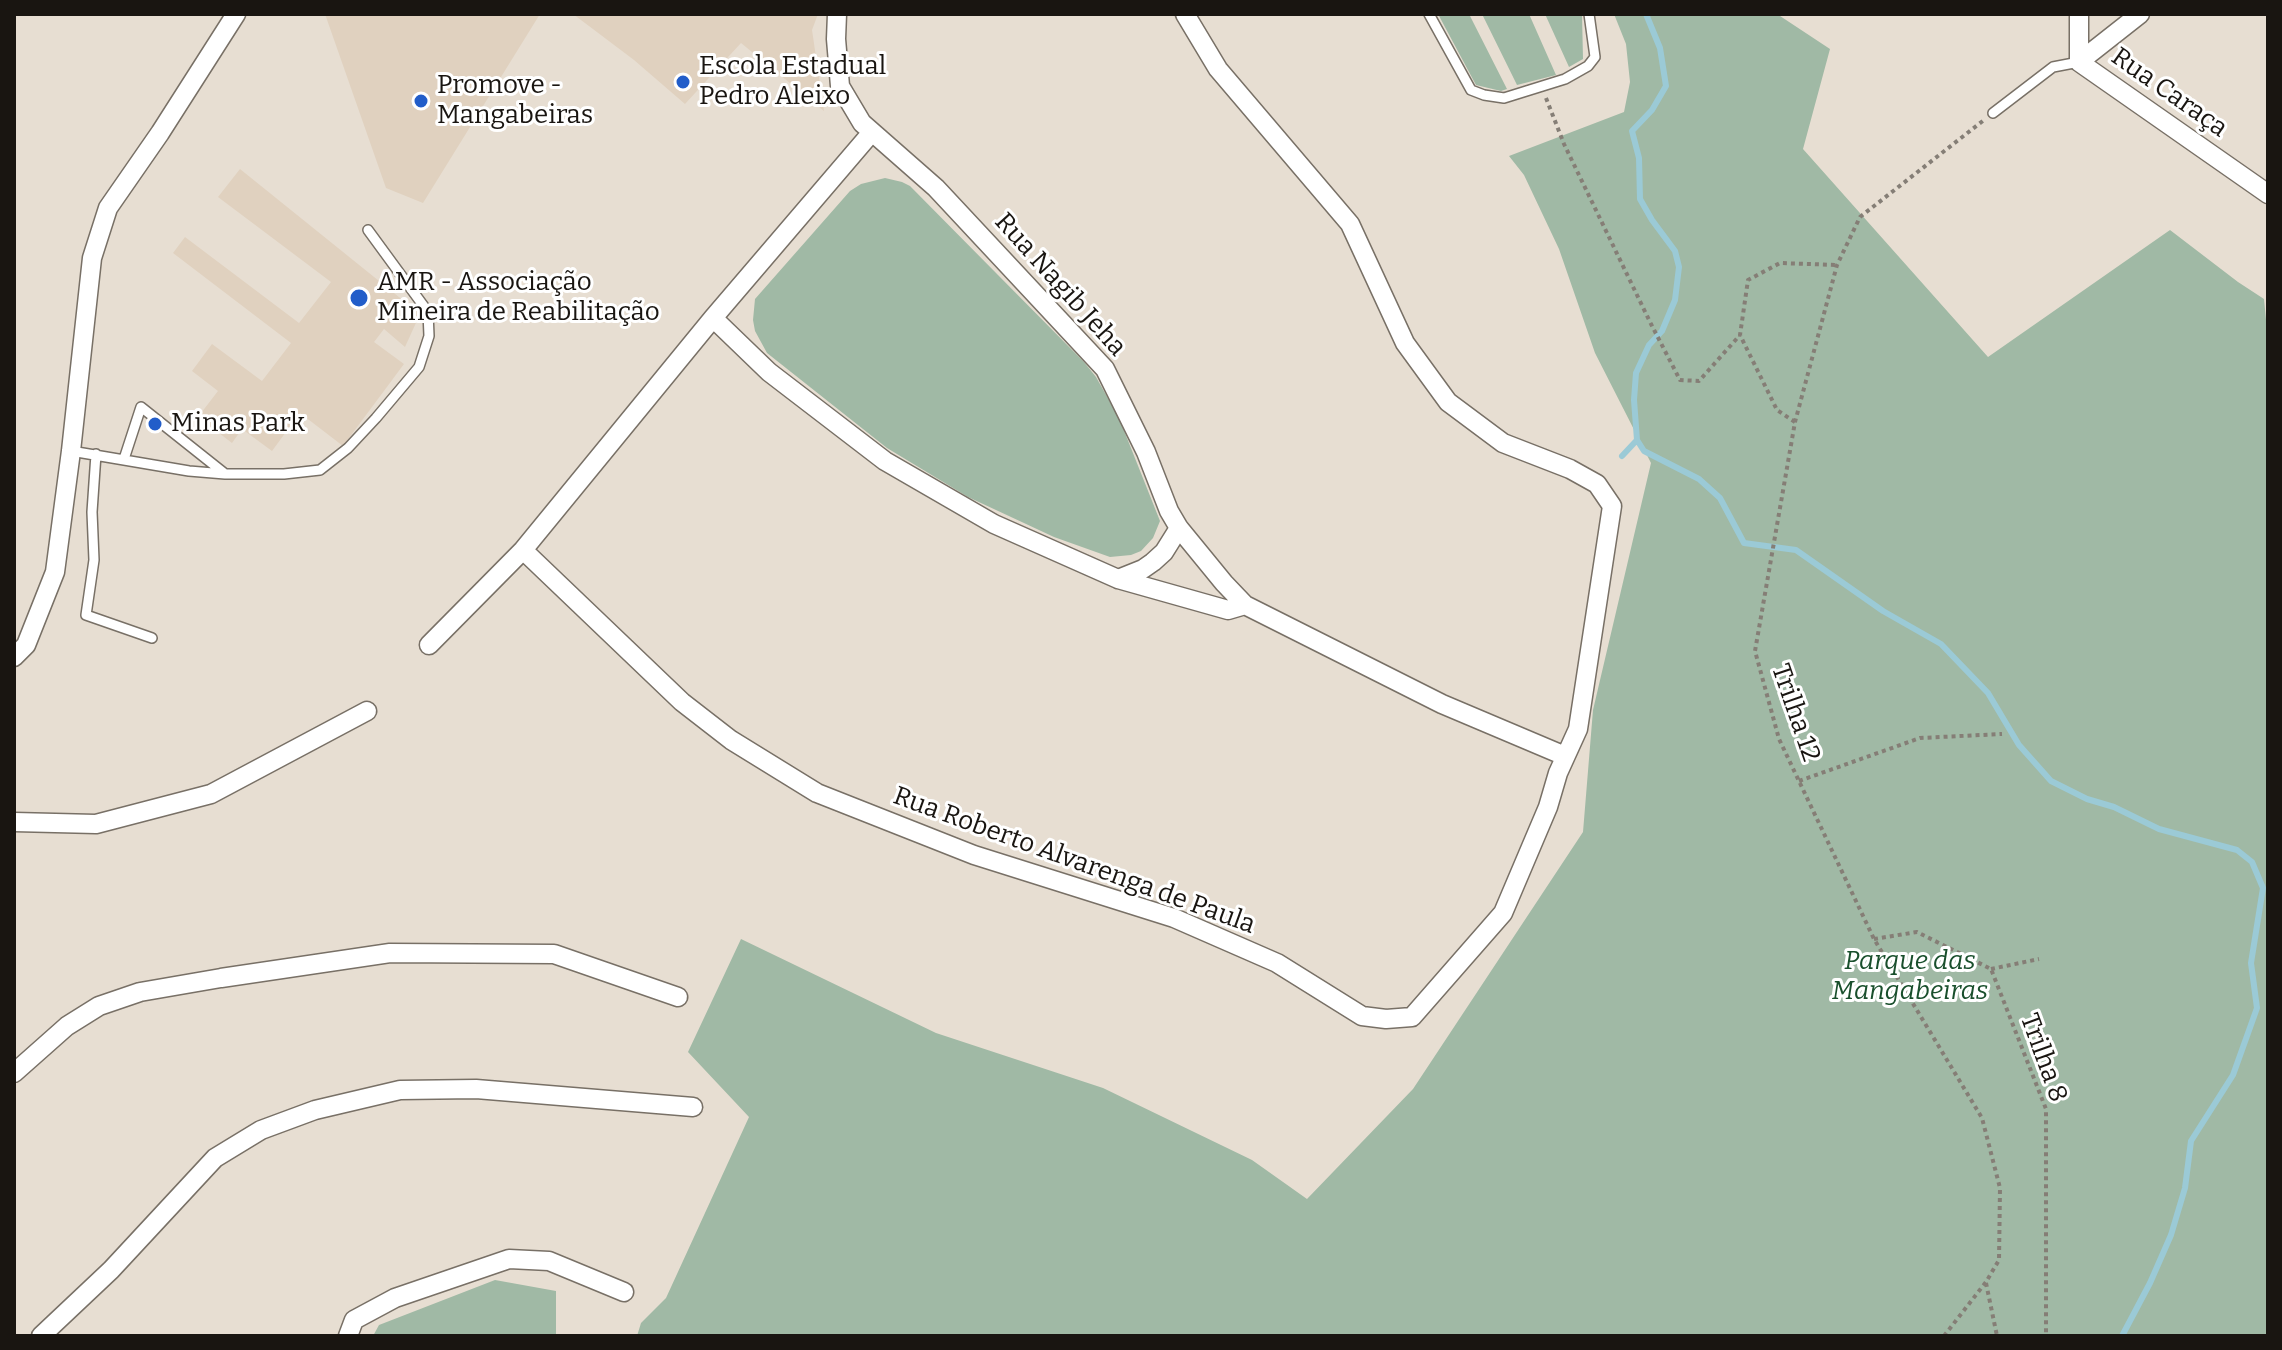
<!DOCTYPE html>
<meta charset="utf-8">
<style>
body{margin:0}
#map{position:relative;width:2282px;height:1350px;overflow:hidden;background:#e7ded2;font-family:Bitter,serif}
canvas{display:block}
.frame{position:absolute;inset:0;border:16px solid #191511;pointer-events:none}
</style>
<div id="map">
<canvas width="2282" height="1350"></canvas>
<div class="frame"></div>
</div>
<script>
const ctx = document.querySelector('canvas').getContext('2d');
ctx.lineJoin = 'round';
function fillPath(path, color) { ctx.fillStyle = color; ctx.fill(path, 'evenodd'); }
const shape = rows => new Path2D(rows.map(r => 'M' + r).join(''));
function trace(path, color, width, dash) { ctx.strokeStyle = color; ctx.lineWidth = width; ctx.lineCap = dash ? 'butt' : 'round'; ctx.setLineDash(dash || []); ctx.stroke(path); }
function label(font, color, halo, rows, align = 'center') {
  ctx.font = font + ' Bitter,serif'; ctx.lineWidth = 6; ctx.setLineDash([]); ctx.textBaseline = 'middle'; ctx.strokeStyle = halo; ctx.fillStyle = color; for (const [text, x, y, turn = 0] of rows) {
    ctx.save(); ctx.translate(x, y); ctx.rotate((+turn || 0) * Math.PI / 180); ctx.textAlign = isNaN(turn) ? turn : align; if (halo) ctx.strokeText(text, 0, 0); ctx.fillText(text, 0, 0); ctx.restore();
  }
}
const built = shape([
 [325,14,540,14,423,203,386,188],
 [573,14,818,14,812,30,824,111,741,43,685,104,634,60],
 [240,169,420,314,405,347,384,329,374,342,404,364,343,446,300,413,272,451,242,429,232,443,198,417,218,391,192,371,212,344,262,381,291,343,173,253,185,237,299,323,331,282,218,197]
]);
const green = shape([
 [1438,14,1469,14,1507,89,1501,91,1476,85],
 [1482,14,1529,14,1556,75,1517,85],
 [1545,14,1582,14,1583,59,1569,67],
 [1614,14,1777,14,1830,49,1803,149,1988,357,2170,230,2238,282,2264,299,2268,340,2268,1336,637,1336,641,1323,666,1298,749,1117,688,1052,741,939,936,1033,1103,1088,1252,1160,1307,1199,1413,1089,1583,832,1593,710,1651,463,1595,353,1559,249,1524,175,1509,156,1624,112,1630,82,1626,44],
 [885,178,902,182,910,186,1084,362,1096,377,1119,418,1160,521,1153,538,1141,551,1131,555,1110,557,1054,537,968,497,887,448,767,353,755,331,753,320,755,299,850,191,861,184],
 [495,1280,556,1291,556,1336,373,1336,379,1325]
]);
const stream = shape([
 [1646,14,1660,48,1666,86,1652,110,1632,131,1639,158,1640,199,1652,220,1675,251,1679,267,1675,300,1662,331,1649,345,1636,373,1634,400,1637,440,1644,451,1699,479,1720,498,1744,543,1796,550,1883,611,1941,644,1988,693,2019,745,2051,781,2087,799,2114,807,2159,829,2237,850,2252,862,2263,888,2251,963,2257,1008,2233,1075,2191,1141,2185,1188,2171,1235,2150,1283,2122,1336],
 [1622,456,1637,440]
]);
const path = shape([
 [1546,98,1564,144,1651,324,1680,380,1699,381,1740,335],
 [1795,422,1777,410,1740,335,1748,280,1780,263,1837,265],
 [1799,781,1920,738,2002,734],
 [1874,939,1917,932,1991,969,2046,1109,2046,1336],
 [1991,969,2039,959],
 [1986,1283,1997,1336],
 [1944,1336,1986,1282,1999,1260,2000,1188,1982,1118,1874,939,1779,739,1755,651,1795,422,1837,265,1860,217,1984,120]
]);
const service = shape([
 [1429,14,1471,90,1484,95,1504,98,1565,79,1588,66,1595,57,1589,14],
 [1993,113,2053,67,2079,62],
 [71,451,189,471,225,474,284,474,320,470,348,448,376,418,419,367,429,336,428,312,368,230],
 [96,454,92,512,94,560,86,615,152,638],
 [124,459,141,407,224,473]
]);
const minor = shape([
 [837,14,836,39,840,86,862,123,936,188,1105,369,1146,452,1169,511,1179,528,1224,583,1245,605],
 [2079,62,2268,194],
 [2079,62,2140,14],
 [2079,62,2079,14],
 [713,318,769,372,885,461,994,524,1118,579,1228,610,1245,605,1442,704,1565,756],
 [523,550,682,702,731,740,817,793,974,855,1174,918,1277,963,1362,1016,1386,1019,1412,1017,1503,913,1548,807,1558,773,1578,729,1612,506,1597,484,1570,469,1503,443,1448,402,1405,343,1350,224,1218,69,1185,14],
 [1118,579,1143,569,1153,562,1164,552,1179,528],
 [429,645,523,550,713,318,872,132],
 [14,657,26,645,55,572,71,451,92,258,108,208,160,133,236,14],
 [14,822,96,824,211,794,367,711],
 [14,1073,67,1026,99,1006,140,992,221,978,390,953,554,954,678,997],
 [41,1336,111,1270,215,1158,261,1130,315,1110,400,1090,476,1089,693,1107],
 [348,1336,354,1320,395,1298,509,1259,549,1261,624,1292]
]);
const markers = [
 [683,82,8,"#225dc9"],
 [421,101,8,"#225dc9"],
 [359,298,10,"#225dc9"],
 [155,424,8,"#225dc9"]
];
const poiNames = [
 ["Escola Estadual",699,67],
 ["Pedro Aleixo",699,97],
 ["Promove -",437,86],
 ["Mangabeiras",437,116],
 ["AMR - Associação",377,283],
 ["Mineira de Reabilitação",377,313],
 ["Minas Park",171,424]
];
const streetNames = [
 ["Rua Caraça",2169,93,35],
 ["Rua Nagib Jeha",1060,285,48],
 ["Trilha 12",1795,713,71],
 ["Rua Roberto Alvarenga de Paula",1074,861,20],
 ["Trilha 8",2043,1058,70]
];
const parkNames = [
 ["Parque das",1910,962],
 ["Mangabeiras",1910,992]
];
fillPath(built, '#e0d1bf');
fillPath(green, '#a0b9a5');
trace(stream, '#9bcad6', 6);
trace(service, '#787066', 12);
trace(minor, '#787066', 21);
trace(path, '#857e76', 4, [4, 4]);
trace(service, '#fff', 9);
trace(minor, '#fff', 18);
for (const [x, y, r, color] of markers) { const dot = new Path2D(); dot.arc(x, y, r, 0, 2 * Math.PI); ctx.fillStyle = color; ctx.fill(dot); trace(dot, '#fff', 3); }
label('26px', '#191511', '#fff', poiNames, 'left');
label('26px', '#191511', '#fff', streetNames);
label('italic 26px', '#194f2c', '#fff', parkNames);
</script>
